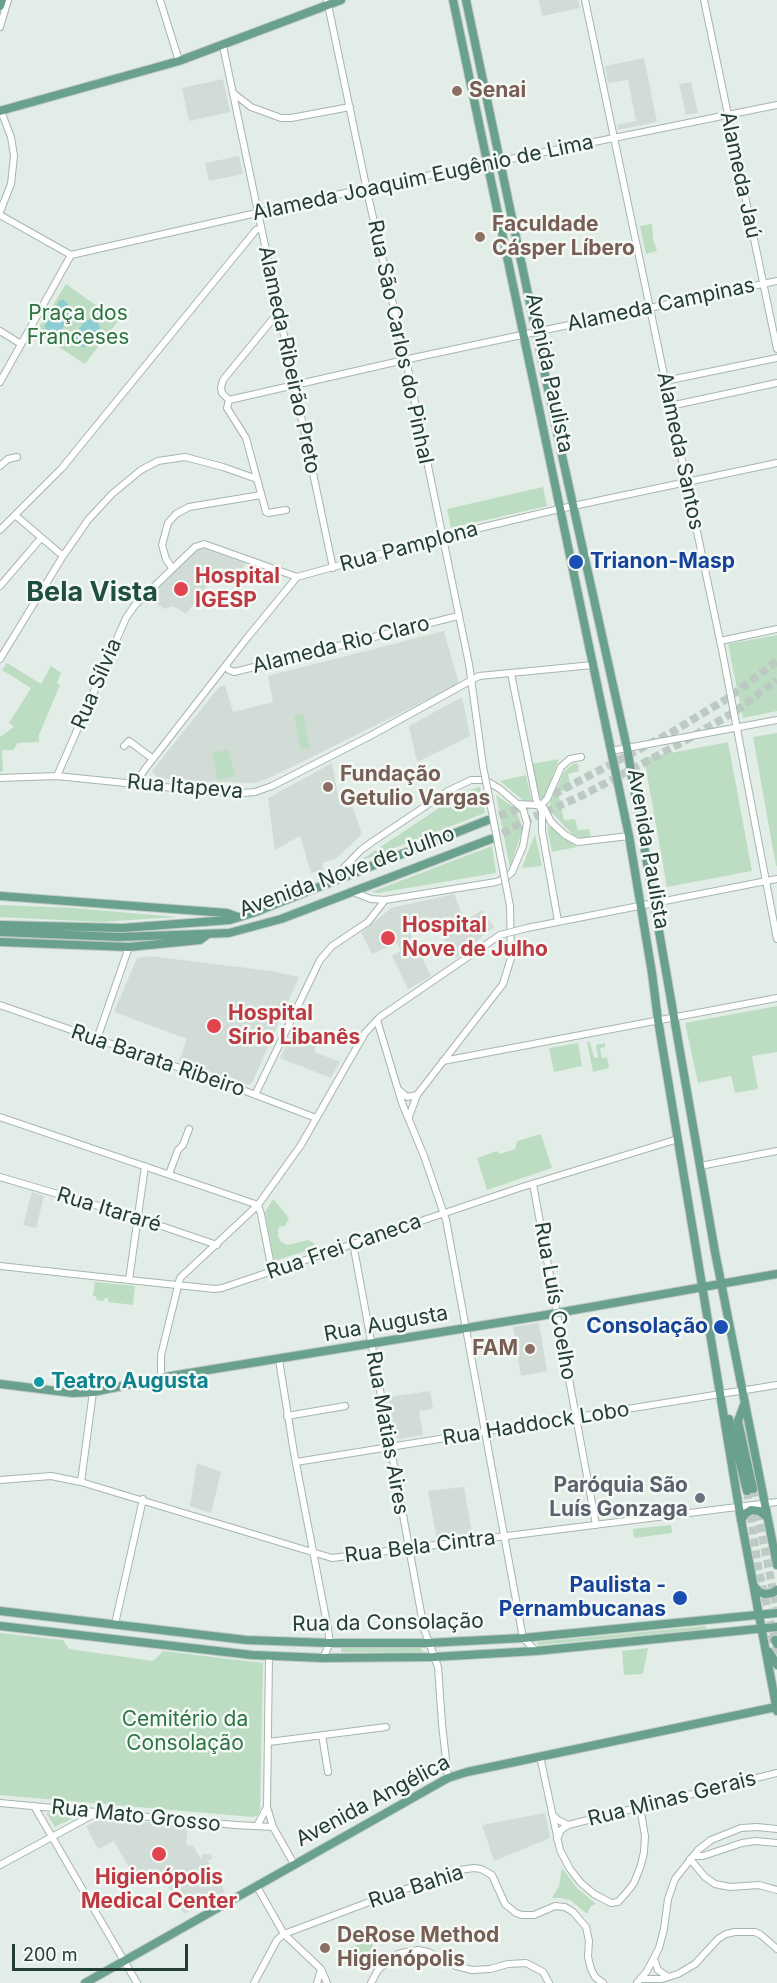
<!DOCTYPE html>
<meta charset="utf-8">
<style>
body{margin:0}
#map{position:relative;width:777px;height:1983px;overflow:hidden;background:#e3ede7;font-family:Inter,sans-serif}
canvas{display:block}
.scale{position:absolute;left:12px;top:1944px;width:176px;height:27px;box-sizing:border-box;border:3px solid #233e34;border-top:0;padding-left:8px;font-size:18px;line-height:21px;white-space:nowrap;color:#233e34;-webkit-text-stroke:4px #f4f9f6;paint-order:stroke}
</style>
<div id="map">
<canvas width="777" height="1983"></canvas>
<div class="scale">200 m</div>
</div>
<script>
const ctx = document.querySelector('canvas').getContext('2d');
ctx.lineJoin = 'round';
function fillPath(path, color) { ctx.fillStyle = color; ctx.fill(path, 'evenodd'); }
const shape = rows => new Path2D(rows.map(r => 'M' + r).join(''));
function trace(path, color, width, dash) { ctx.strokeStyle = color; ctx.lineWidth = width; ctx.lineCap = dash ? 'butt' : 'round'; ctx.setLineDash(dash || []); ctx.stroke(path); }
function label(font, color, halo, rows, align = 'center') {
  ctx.font = font + ' Inter,sans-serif'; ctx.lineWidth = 5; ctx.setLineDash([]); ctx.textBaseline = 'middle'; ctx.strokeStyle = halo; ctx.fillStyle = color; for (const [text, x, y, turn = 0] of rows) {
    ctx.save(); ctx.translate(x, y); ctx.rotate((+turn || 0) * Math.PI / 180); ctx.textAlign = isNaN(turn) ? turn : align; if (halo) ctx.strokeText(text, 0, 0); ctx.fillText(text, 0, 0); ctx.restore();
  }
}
const built = shape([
 [539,0,578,0,580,8,542,16],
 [644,58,657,122,618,130,617,125,636,121,628,80,608,83,605,66],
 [223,79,230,112,189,121,182,88],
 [691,82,698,113,686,115,679,84],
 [239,156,243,174,209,181,205,163],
 [200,547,245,563,237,579,221,567,186,614,173,606,165,609,147,598],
 [444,631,459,684,267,779,254,783,190,781,158,778,152,771,219,687,225,685,233,712,273,702,268,676],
 [462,697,470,736,417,762,409,726],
 [332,763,340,806,350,800,362,834,337,858,322,863,323,870,311,873,300,836,275,850,268,798],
 [454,894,465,921,482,910,494,927,456,958,431,917,406,925,431,976,408,989,392,956,401,951,397,943,372,954,361,933,391,908],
 [150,956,271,971,299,977,252,1083,249,1085,179,1061,187,1039,114,1012,137,958],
 [295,1026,320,1036,314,1052,340,1062,331,1078,280,1058],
 [32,1192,44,1196,36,1228,23,1225],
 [539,1323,547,1371,521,1376,513,1327],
 [430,1391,433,1409,419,1411,423,1435,399,1439,396,1437,389,1397],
 [197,1463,221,1472,211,1513,190,1506],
 [464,1487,472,1534,437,1539,428,1491],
 [545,1813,550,1838,494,1861,482,1825],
 [107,1817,188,1827,186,1845,193,1846,201,1859,203,1854,211,1854,212,1858,208,1861,225,1892,184,1914,159,1871,138,1884,114,1841,98,1849,86,1826]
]);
const green = shape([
 [652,224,653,239,657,251,646,254,640,226],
 [66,284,118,321,85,364,36,332],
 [543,487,547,506,451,528,447,509],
 [777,635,777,711,743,718,728,644],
 [7,663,41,684,51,666,61,673,57,683,60,685,39,735,39,742,18,743,13,750,2,750,3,771,0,772,0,737,14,727,9,723,31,688,2,670],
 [303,714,310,748,301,750,294,716],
 [777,733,777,866,776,866,753,737],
 [728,742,752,871,667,887,644,758],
 [228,749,235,776,218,780,212,753],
 [559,759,545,796,539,799,531,764],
 [578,763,579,771,568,774,571,789,558,792,564,820,575,819,578,830,589,829,591,837,581,838,574,836,552,813,550,803,564,772,573,764],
 [526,775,532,802,525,802,500,781],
 [480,787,485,813,358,862,463,792],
 [496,795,515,808,523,828,510,868],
 [547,827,551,827,577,847,552,852],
 [535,835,542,866,522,868,529,849],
 [492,846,496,873,378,893,371,892],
 [0,905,74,908,177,917,101,922,0,917],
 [777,1006,777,1052,752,1056,758,1089,735,1093,731,1076,698,1083,685,1023],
 [587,1042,590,1042,594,1058,598,1057,596,1045,605,1043,605,1047,600,1048,602,1058,607,1057,609,1068,593,1072],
 [578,1043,582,1066,554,1072,549,1048],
 [541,1134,552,1168,487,1190,477,1158,497,1151,500,1154,515,1149,517,1141],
 [273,1199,289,1218,285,1226,280,1226,278,1229,278,1236,281,1242,288,1245,308,1240,315,1244,315,1248,274,1261,265,1212],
 [95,1282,135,1286,133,1305,108,1302,108,1298,105,1298,104,1301,96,1300,97,1297,93,1296],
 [671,1525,672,1533,634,1538,633,1529],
 [706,1626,707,1629,538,1645,537,1642],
 [0,1633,63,1640,69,1649,153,1661,163,1651,263,1663,260,1810,258,1815,253,1817,0,1795],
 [341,1648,421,1648,423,1652,341,1652],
 [648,1648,643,1674,624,1675,622,1651],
 [46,1813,79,1815,55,1827],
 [562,1868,577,1888,596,1904,591,1906,587,1914,570,1900,561,1898,552,1898,559,1886],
 [371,1940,375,1952,352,1960,348,1948]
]);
const water = shape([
 [60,300,64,300,68,304,71,312,62,329,52,333,45,329,45,325],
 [90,319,98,322,101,332,90,346,83,347,77,343,75,335,84,322]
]);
const majorTunnel = shape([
 [543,800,672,732,728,698,777,661],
 [488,820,528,805],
 [492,839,525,821,583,795,683,742,736,711,777,680],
 [753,1489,777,1611],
 [747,1491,758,1566,775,1640],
 [772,1635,777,1670]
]);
const minor = shape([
 [160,0,179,61],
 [327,0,369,200,408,369,469,664,483,766],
 [585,0,722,650,777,939],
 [704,0,777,349],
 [0,27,8,0],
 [223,46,333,568],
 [233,93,251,107,281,118,291,118,350,107],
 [0,212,11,184,14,156,11,137,1,111],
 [0,215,71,255],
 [71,255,367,188,777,105],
 [0,331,21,344],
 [665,381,777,358],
 [0,382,71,255],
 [229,400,413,358,777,281],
 [229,400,227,408,246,438,266,512,268,513,286,510],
 [229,400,222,393,221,387,223,380,272,320,280,315],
 [670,406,777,383],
 [0,466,8,459,17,457],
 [15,515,63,556],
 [0,530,62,468,256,230,261,228],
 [172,568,166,559,162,545,168,523,176,514,189,507,261,495],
 [0,586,41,538],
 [720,641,777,629],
 [0,659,63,556,88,520,112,494,141,470,158,461,185,457,223,467,257,479],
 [226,666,229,670,234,672,458,616],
 [511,673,536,799,542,811,542,831,558,921],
 [124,746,129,741,153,759],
 [611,751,777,720],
 [57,776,126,618,135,605,195,547,204,544,297,577],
 [0,778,57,776,213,792,243,793,255,792,272,786,370,736,479,676,593,665],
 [136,783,145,769,247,638,297,577,442,537,559,509,777,463],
 [518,804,536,805,544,808,551,822,565,835,578,842,629,836],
 [540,806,547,799,561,767,570,759,581,757],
 [333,879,361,850,372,842,448,791,471,780,485,780,500,789,523,809,527,823,523,846,512,872,504,879,496,882,385,900,371,899,353,892],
 [527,928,777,879],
 [0,1005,240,1089,316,1118],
 [377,1020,402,1103,424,1156,446,1220,523,1638,536,1651],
 [97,1039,129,947],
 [443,1061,777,998],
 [399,1090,407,1097,417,1095],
 [255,1095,320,960,332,946,368,922,385,900],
 [0,1117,258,1205,261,1214,272,1271],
 [409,1117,417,1095,503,984,511,958,510,906],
 [700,1166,777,1151],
 [169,1174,178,1150,183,1145,189,1129],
 [0,1177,129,1215,217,1245],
 [533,1184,596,1525],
 [353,1243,424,1629,438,1667,442,1724,448,1778],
 [0,1266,129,1280,215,1289,222,1288,522,1187,678,1139],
 [129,1280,145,1166],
 [279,1360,294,1453,328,1629,330,1643,323,1658],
 [161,1378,161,1355,180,1278,258,1205,301,1145,365,1033,380,1017,500,935],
 [287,1416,345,1406],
 [296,1462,777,1385],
 [0,1480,51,1476,81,1482,332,1558,777,1502],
 [81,1482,93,1392],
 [115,1624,143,1499],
 [322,1735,328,1772],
 [269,1742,386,1727],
 [540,1756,560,1850,570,1869,581,1883,594,1894,611,1903,618,1902,627,1892,634,1883,641,1865,644,1852,645,1836,640,1807],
 [0,1803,235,1825,273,1827],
 [34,1806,137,1983],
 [267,1807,269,1656],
 [552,1814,558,1820,568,1825],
 [257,1826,267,1807,273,1827,294,1864],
 [557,1839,561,1830,568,1825,777,1773],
 [693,1856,703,1856,742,1843,755,1841,777,1843],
 [690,1859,705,1877,715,1884,730,1887,759,1885,777,1890],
 [0,1865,98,1812],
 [256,1885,284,1934,321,1969,327,1983],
 [654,1959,658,1970,668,1977],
 [641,1979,662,1979,678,1974,695,1964,718,1939,726,1934,735,1932,755,1932,761,1935,777,1949],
 [254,1983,277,1940,284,1934,380,1898,460,1870,474,1868,481,1869,492,1875,505,1904,516,1913,522,1915,534,1915,555,1906,565,1907,573,1912,586,1927,589,1941,588,1957,591,1969,595,1977,603,1983],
 [317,1983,321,1969],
 [371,1983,378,1970,392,1957,401,1953,418,1950,428,1952,456,1966,472,1970,490,1969,508,1964,526,1963,543,1972,549,1983],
 [637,1983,647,1971,659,1948,664,1929,668,1899,675,1879,698,1850,711,1840,741,1828,757,1827,777,1829]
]);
const major = shape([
 [453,0,629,836,652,973,658,1020,740,1514,777,1711],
 [466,0,563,460,627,748,715,1252,777,1565],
 [0,6,2,0],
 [0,111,179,61,341,0],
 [0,896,227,913,238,917],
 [0,925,122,928,230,920,253,913,488,820],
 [0,932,119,937,229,933,281,919,491,839],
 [0,942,129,947,200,940,208,934],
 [0,1384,73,1393,93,1392,171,1376,540,1316,777,1274],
 [744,1405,738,1421,753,1489],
 [729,1419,747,1491],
 [741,1520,745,1514,751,1510,759,1511,766,1516],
 [754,1586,759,1592,765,1594,772,1593,777,1590],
 [0,1611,246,1640,330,1643,428,1643,523,1638,777,1613],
 [0,1626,252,1655,323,1658,433,1657,536,1651,777,1627],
 [775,1640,777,1644],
 [769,1652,777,1665],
 [85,1983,448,1778,467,1772,776,1707]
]);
const minorBridge = shape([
 [483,766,510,906],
 [500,935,527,928]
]);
const markers = [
 [457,91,6,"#8d6e63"],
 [480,237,6,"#8d6e63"],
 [576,562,8,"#1a4fb4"],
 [181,589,8,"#e0444e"],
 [328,787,6,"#8d6e63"],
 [388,938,8,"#e0444e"],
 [214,1026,8,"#e0444e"],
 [721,1327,8,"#1a4fb4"],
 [530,1349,6,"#8d6e63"],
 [39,1382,6,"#0f9aa8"],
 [700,1498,6,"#6b7280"],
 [680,1598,8,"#1a4fb4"],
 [159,1854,8,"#e0444e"],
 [325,1948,6,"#8d6e63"]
];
const educationNames = [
 ["Senai",469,91],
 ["Faculdade",492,225],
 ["Cásper Líbero",492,249],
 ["Fundação",340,775],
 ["Getulio Vargas",340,799],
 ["FAM",518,1349,"right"],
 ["DeRose Method",337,1936],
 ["Higienópolis",337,1960]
];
const streetNames = [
 ["Alameda Jaú",740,175,78],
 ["Alameda Joaquim Eugênio de Lima",423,178,-12],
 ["Alameda Campinas",661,305,-12],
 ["Rua São Carlos do Pinhal",400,342,78],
 ["Alameda Ribeirão Preto",289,360,78],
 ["Avenida Paulista",549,373,78],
 ["Alameda Santos",680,451,78],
 ["Rua Pamplona",409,547,-15],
 ["Alameda Rio Claro",341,645,-14],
 ["Rua Sílvia",97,684,-67],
 ["Rua Itapeva",185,787,5],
 ["Avenida Paulista",648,849,80],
 ["Avenida Nove de Julho",347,872,-20],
 ["Rua Barata Ribeiro",158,1061,19],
 ["Rua Itararé",109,1210,17],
 ["Rua Frei Caneca",344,1247,-19],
 ["Rua Luís Coelho",555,1301,80],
 ["Rua Augusta",386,1324,-10],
 ["Rua Haddock Lobo",536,1424,-9],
 ["Rua Matias Aires",387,1433,80],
 ["Rua Bela Cintra",420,1547,-7],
 ["Rua da Consolação",388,1623,-1],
 ["Rua Minas Gerais",672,1799,-14],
 ["Avenida Angélica",373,1801,-28],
 ["Rua Mato Grosso",136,1816,6],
 ["Rua Bahia",416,1887,-18]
];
const parkNames = [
 ["Praça dos",78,314],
 ["Franceses",78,338],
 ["Cemitério da",185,1720],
 ["Consolação",185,1744]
];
const transitNames = [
 ["Trianon-Masp",590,562,"left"],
 ["Consolação",708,1327],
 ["Paulista -",666,1586],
 ["Pernambucanas",666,1610]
];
const healthNames = [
 ["Hospital",195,577],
 ["IGESP",195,601],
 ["Hospital",402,926],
 ["Nove de Julho",402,950],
 ["Hospital",228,1014],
 ["Sírio Libanês",228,1038],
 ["Higienópolis",159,1878,"center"],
 ["Medical Center",159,1902,"center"]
];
const cultureNames = [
 ["Teatro Augusta",51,1382]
];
const worshipNames = [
 ["Paróquia São",688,1486],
 ["Luís Gonzaga",688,1510]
];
const districtNames = [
 ["Bela Vista",92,593]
];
fillPath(built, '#d1dcd6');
fillPath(green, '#bdddc2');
fillPath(water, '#8dccd0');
trace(majorTunnel, '#bdcac3', 8, [8, 4]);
trace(minor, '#a6b5ae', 8);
trace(major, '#c1c9c6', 10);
trace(minor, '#fff', 6);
trace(major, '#69a18d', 8);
trace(minorBridge, '#a6b5ae', 8, []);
trace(minorBridge, '#fff', 6);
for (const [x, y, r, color] of markers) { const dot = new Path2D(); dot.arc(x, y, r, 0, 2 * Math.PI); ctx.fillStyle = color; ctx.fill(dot); trace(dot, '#f4f9f6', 2); }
label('bold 21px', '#785e54', '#f4f9f6', educationNames, 'left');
label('21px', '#233e34', '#f4f9f6', streetNames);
label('21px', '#2e7442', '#f4f9f6', parkNames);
label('bold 21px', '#164399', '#f4f9f6', transitNames, 'right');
label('bold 21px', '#be3a42', '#f4f9f6', healthNames, 'left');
label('bold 21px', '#0d838f', '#f4f9f6', cultureNames, 'left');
label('bold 21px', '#5b616d', '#f4f9f6', worshipNames, 'right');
label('bold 27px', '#1f4f3f', '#f4f9f6', districtNames);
</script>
